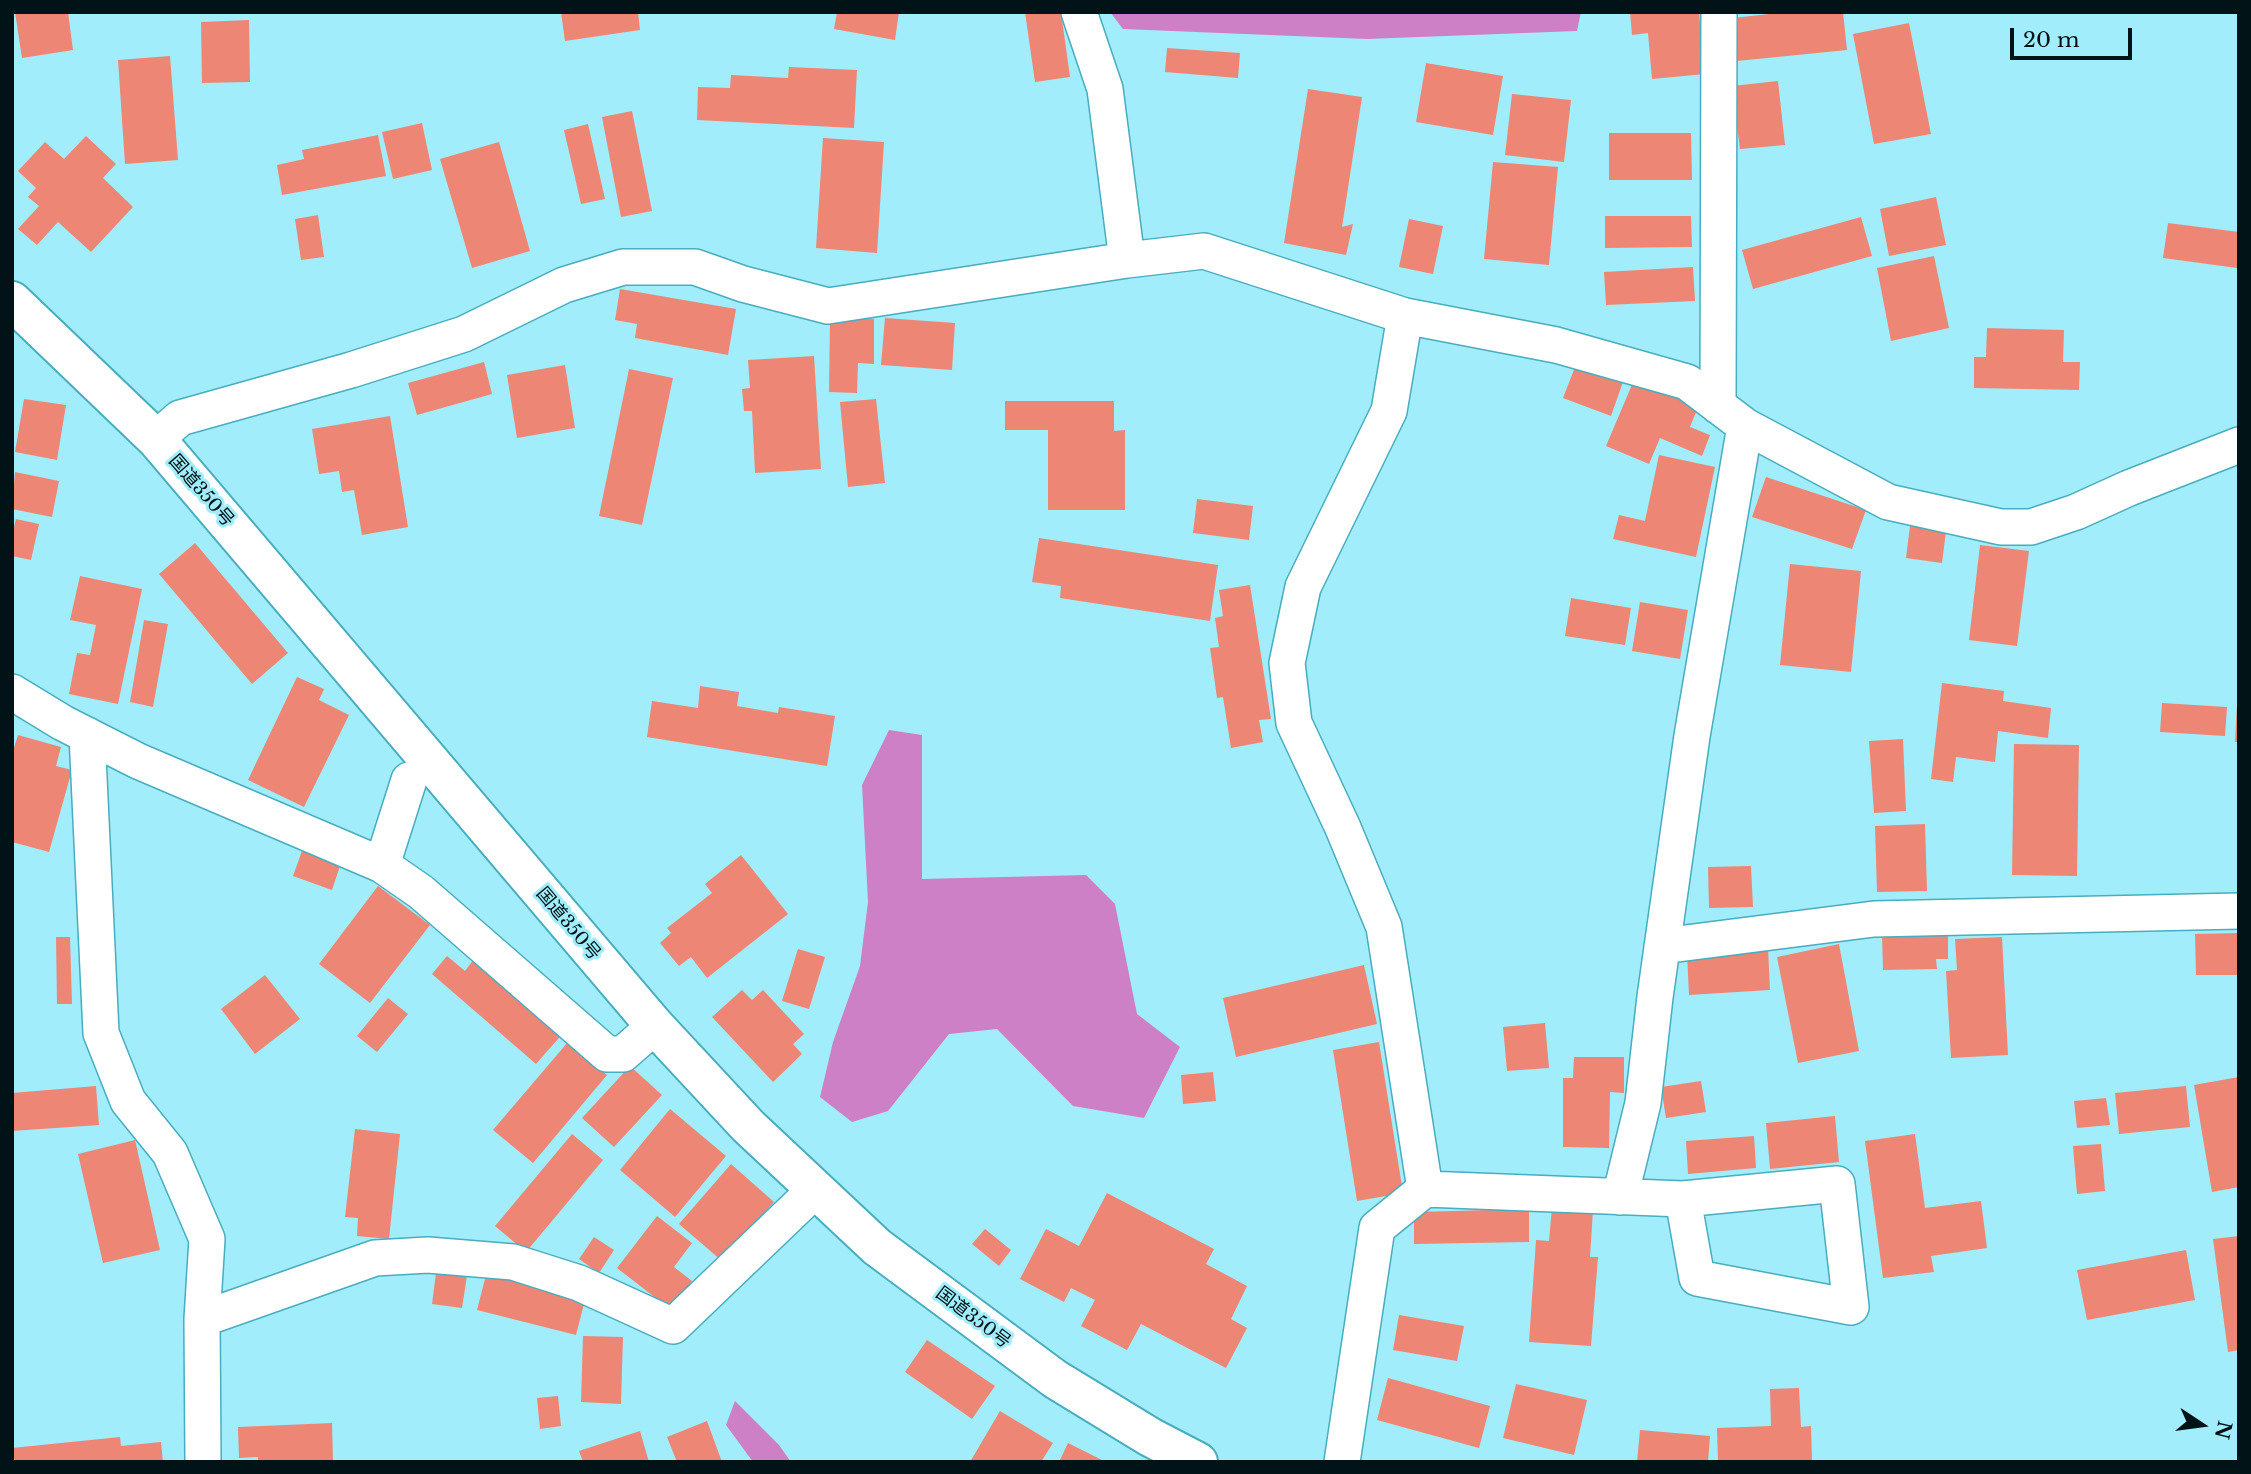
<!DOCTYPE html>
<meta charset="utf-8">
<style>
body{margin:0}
#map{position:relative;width:2251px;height:1474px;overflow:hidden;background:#a2edfb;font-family:"Libre Baskerville",serif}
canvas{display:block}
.frame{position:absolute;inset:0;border:14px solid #011317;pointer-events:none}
.north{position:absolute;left:2167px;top:1390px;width:70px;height:70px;-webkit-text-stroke:5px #a2edfb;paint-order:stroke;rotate:103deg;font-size:19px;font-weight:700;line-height:28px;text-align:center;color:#011317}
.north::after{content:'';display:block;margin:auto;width:24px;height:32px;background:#011317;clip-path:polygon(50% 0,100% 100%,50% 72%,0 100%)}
.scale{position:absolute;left:2010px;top:28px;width:122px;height:32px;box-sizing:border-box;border:4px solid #011317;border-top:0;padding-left:9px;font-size:21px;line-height:24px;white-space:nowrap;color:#011317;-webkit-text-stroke:5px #a2edfb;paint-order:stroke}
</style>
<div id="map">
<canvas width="2251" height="1474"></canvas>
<div class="frame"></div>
<div class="north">N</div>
<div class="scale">20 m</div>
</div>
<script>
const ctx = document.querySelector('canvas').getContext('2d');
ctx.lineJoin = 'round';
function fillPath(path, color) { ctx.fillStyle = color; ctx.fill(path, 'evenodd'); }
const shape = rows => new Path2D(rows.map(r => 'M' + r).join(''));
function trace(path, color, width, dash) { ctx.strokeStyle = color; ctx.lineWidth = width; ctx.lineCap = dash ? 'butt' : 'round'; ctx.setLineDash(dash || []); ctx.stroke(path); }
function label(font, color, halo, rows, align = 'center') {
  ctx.font = font + ' "Libre Baskerville","Noto Sans JP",serif'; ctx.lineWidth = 6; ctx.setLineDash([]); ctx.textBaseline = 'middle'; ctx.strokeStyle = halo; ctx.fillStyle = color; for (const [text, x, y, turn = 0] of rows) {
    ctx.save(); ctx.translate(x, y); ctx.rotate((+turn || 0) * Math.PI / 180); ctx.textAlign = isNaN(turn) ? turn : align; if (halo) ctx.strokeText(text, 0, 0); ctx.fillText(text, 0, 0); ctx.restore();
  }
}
const forest = shape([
 [1110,12,1581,12,1577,31,1367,39,1123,29],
 [889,730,922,735,922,879,1086,875,1115,904,1137,1014,1180,1047,1144,1118,1073,1106,997,1029,949,1034,888,1111,852,1122,820,1097,833,1042,860,966,868,902,862,785],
 [735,1401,779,1445,791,1462,753,1462,726,1425]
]);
const building = shape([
 [15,12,68,12,73,50,22,58],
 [561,12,638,12,640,30,565,41],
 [837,12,899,12,895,40,834,29],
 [1025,12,1061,12,1070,77,1035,82],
 [1630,12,1699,12,1705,74,1652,79,1648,33,1632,35],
 [1787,12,1843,12,1847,50,1737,61,1733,18],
 [249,20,250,82,202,83,201,22],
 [1909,23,1931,134,1874,144,1853,34],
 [1167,48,1240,53,1238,78,1165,72],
 [170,56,178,160,125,164,118,60],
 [1426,63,1503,76,1493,135,1416,122],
 [789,67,857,70,854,128,697,120,698,87,730,88,731,75,788,78],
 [1778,81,1785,145,1740,149,1732,86],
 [1308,89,1362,97,1342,227,1353,224,1346,255,1284,243],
 [1512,94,1571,100,1564,162,1505,155],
 [632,111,652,211,621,217,602,117],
 [422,123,432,170,393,179,382,132],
 [588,124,605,199,581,204,564,130],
 [1609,133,1691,133,1692,180,1609,180],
 [378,135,386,176,282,195,277,165,304,159,302,150],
 [86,136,116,164,103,178,133,207,91,252,58,222,37,245,18,229,39,206,28,197,36,188,18,171,45,142,64,159],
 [823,138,884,142,877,253,816,248],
 [499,142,530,251,472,268,440,159],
 [1493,162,1558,167,1549,265,1484,259],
 [1936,197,1946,245,1889,256,1880,209],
 [318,215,324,257,301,260,295,219],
 [1605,216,1691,216,1692,247,1605,248],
 [1861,217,1872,256,1753,289,1742,250],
 [1409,219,1443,226,1433,274,1399,267],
 [2168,223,2239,232,2237,268,2163,258],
 [1934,256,1949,328,1891,341,1877,268],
 [1693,267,1695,301,1606,305,1604,272],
 [620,289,736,309,728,355,635,338,637,324,615,320],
 [830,318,874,319,874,364,858,363,857,393,829,392],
 [885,318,955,323,952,370,881,365],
 [1987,328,2064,330,2063,362,2080,362,2079,390,1974,388,1974,357,1986,357],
 [814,356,821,469,755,473,752,411,744,411,742,389,750,388,748,360],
 [484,362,492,394,417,415,408,383],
 [1577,362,1624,379,1611,416,1563,398],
 [565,365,575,428,517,438,507,375],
 [629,369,673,378,642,525,599,516],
 [1634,380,1698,407,1690,427,1710,435,1702,456,1660,438,1649,464,1606,446],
 [24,399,66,405,57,460,15,452],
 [876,399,885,483,848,487,840,402],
 [1005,401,1114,401,1114,431,1125,430,1125,510,1048,510,1048,430,1005,430],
 [390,416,408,527,362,535,354,490,342,492,339,471,319,474,312,429],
 [1659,455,1715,467,1696,557,1613,539,1619,515,1645,521],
 [15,472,59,481,52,517,12,509],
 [1766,477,1866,510,1852,549,1752,517],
 [1197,499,1253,506,1249,540,1193,533],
 [16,519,39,524,31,560,12,556,12,535],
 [1910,526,1946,531,1942,563,1906,558],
 [1039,538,1218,565,1210,621,1060,598,1061,586,1032,582],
 [195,543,288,653,252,684,159,574],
 [1980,545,2029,551,2017,646,1969,640],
 [1790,564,1861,571,1851,672,1780,665],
 [80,576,142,589,118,704,69,694,77,653,90,655,96,625,70,620],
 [1250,585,1271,719,1259,720,1263,742,1231,748,1223,697,1217,698,1210,648,1219,647,1215,618,1223,616,1219,590],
 [1571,598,1631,608,1625,645,1565,636],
 [1640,602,1688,610,1680,659,1632,651],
 [144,620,168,624,153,707,130,702],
 [297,677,324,689,319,700,349,715,304,807,248,780],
 [1942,683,2004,691,2003,701,2051,708,2048,738,1998,731,1995,762,1956,757,1953,782,1931,779],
 [700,686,739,692,737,706,778,713,779,707,835,716,827,766,647,737,652,701,698,708],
 [2162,703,2227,707,2225,736,2160,732],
 [2237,704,2239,705,2239,742,2235,742],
 [18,735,61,747,56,766,72,770,49,852,12,842,12,754],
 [1903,739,1906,811,1874,813,1869,741],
 [2014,744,2079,745,2077,876,2012,875],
 [1925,824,1927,891,1877,892,1875,826],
 [303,848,341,863,332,890,293,876],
 [741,855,788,914,707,978,691,957,679,966,660,943,671,933,667,928,712,893,705,884],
 [1751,866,1753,907,1709,908,1708,867],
 [378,886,430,925,370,1003,319,964],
 [1948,932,1948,959,1936,959,1937,969,1883,970,1882,933],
 [2239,933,2239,975,2196,975,2195,934],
 [56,937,70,937,72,1004,57,1004],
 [2002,937,2008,1055,1951,1058,1946,971,1957,970,1955,939],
 [1839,944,1859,1051,1798,1063,1777,957],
 [1768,948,1770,990,1689,995,1687,953],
 [798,949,825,957,809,1009,782,1001],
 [477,955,565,1031,536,1064,432,974,447,956,465,971],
 [1364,965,1377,1024,1236,1057,1223,998],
 [265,975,300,1019,255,1054,221,1009],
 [742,990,752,1000,763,990,804,1034,793,1044,802,1054,773,1082,712,1017],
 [388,998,408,1014,377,1052,357,1036],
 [1545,1023,1549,1068,1507,1071,1503,1027],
 [568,1042,607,1075,533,1163,493,1130],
 [1379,1042,1403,1193,1357,1201,1333,1050],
 [1574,1057,1624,1057,1624,1093,1610,1092,1609,1148,1563,1147,1563,1078,1573,1078],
 [630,1066,662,1095,614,1147,582,1118],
 [1213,1072,1216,1101,1183,1104,1181,1075],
 [2239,1077,2239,1187,2212,1192,2194,1085],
 [1701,1081,1706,1112,1666,1118,1661,1087],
 [96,1086,99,1125,12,1131,12,1093],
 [2186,1086,2190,1127,2119,1134,2115,1093],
 [2106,1098,2110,1125,2077,1128,2074,1101],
 [670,1109,726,1156,675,1217,620,1170],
 [1835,1116,1839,1162,1770,1169,1766,1123],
 [355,1129,400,1134,389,1239,357,1236,358,1218,345,1217],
 [572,1134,603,1160,526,1252,495,1226],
 [1915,1134,1925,1208,1981,1201,1987,1248,1931,1256,1934,1272,1883,1278,1865,1141],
 [1754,1136,1756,1168,1688,1174,1686,1141],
 [135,1140,160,1250,103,1263,78,1154],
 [2101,1144,2105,1191,2077,1194,2073,1146],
 [731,1164,774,1202,722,1261,679,1224],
 [1107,1193,1214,1249,1206,1264,1247,1286,1231,1319,1247,1328,1226,1368,1141,1324,1127,1350,1081,1326,1095,1300,1071,1288,1064,1302,1020,1279,1046,1229,1079,1246],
 [1552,1207,1593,1210,1590,1257,1598,1257,1591,1346,1529,1342,1536,1240,1549,1241],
 [1529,1209,1529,1242,1414,1244,1414,1212],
 [657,1216,692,1243,674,1267,692,1281,670,1309,617,1268],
 [985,1229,1011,1250,999,1266,972,1244],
 [2239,1236,2239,1350,2228,1352,2213,1239],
 [594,1237,614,1250,599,1273,579,1259],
 [2186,1250,2195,1300,2087,1320,2077,1270],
 [437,1265,468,1269,462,1308,432,1304],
 [487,1271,586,1296,576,1335,477,1310],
 [1399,1315,1464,1326,1457,1361,1393,1350],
 [583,1336,623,1337,621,1404,581,1402],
 [927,1340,995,1386,972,1419,905,1372],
 [1388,1378,1490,1406,1479,1448,1377,1420],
 [1516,1384,1587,1400,1574,1455,1503,1438],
 [1799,1388,1801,1427,1811,1426,1812,1462,1718,1462,1717,1428,1771,1426,1770,1389],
 [558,1396,561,1426,540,1429,537,1398],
 [1000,1411,1053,1443,1041,1462,970,1462],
 [707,1421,722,1462,677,1462,667,1437],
 [332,1423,333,1462,258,1462,258,1457,239,1458,238,1427],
 [1640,1430,1710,1436,1708,1462,1637,1462],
 [640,1431,649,1462,583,1462,579,1451],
 [120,1437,121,1446,161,1442,163,1462,12,1462,12,1448],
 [1068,1443,1106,1462,1059,1462]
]);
const minor = shape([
 [1079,12,1105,89,1127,260],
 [1718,406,1719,12],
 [156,439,180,418,351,370,464,334,564,285,623,267,695,267,743,284,828,306,1127,260,1204,251,1405,316,1556,345,1687,382,1745,426,1888,502,2001,527,2031,527,2076,512,2129,488,2239,445],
 [12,692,63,723,138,761,382,865,421,892,607,1054,623,1054,655,1026],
 [87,735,101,1033,128,1101,170,1153,207,1239,202,1319,203,1462],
 [382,865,409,780],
 [1662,946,1874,919,2239,911],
 [1425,1189,1683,1199,1837,1184,1851,1307,1697,1278,1683,1199],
 [1620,1197,1643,1103,1655,997,1692,736,1745,426],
 [202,1319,375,1258,428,1255,513,1262,579,1283,673,1326,815,1190],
 [1342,1462,1377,1228,1425,1189,1384,927,1343,828,1294,723,1287,663,1303,587,1389,411,1405,316]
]);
const trunk = shape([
 [12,301,156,439,655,1026,748,1126,877,1247,1055,1379,1150,1437,1198,1462]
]);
const streetNames = [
 ["国道350号",201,491,49],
 ["国道350号",568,924,50],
 ["国道350号",973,1318,37]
];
fillPath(forest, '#cd80c5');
fillPath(building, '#ee8675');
trace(minor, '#48adbe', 38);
trace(trunk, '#48adbe', 42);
trace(minor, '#fff', 35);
trace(trunk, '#fff', 38);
label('18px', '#011317', '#a2edfb', streetNames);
</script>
